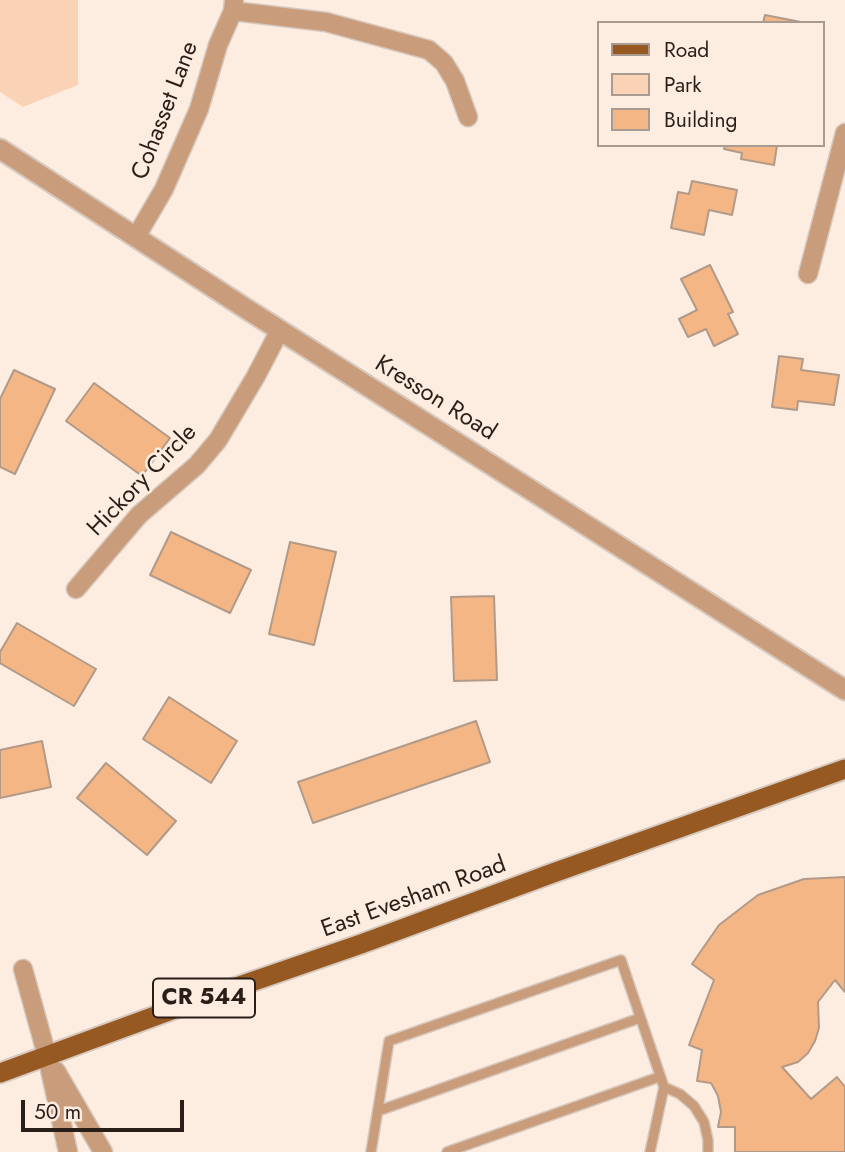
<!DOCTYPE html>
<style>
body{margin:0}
#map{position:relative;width:845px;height:1152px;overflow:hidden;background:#fdede1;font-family:Jost,sans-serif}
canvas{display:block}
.legend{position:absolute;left:597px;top:21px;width:228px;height:126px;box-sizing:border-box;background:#fdede1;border:2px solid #a89b91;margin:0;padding:9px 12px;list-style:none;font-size:21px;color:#291f18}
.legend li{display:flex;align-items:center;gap:14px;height:35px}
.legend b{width:35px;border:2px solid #a89b91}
.scale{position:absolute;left:21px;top:1100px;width:163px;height:32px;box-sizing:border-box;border:4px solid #291f18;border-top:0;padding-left:9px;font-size:21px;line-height:24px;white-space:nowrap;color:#291f18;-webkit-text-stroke:5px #fdede1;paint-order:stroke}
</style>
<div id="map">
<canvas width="845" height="1152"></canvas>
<ul class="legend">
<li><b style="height:9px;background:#975922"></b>Road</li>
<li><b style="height:19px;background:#fad3b7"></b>Park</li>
<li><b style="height:19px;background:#f4b685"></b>Building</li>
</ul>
<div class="scale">50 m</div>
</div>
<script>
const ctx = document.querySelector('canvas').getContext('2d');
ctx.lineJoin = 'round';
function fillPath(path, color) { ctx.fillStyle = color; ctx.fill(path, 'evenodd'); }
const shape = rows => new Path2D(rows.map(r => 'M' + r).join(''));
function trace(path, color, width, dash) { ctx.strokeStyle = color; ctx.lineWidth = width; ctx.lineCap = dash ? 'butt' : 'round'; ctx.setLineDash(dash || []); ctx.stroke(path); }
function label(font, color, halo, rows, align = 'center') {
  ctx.font = font + ' Jost,sans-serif'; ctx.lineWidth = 5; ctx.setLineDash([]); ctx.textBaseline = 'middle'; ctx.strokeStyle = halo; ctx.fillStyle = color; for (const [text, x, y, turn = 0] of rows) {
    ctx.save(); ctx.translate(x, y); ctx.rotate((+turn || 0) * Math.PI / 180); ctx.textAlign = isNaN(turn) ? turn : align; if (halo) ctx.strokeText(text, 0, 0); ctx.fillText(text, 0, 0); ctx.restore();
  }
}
const green = shape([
 [0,0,78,0,78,85,23,107,0,92]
]);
const building = shape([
 [765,15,801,22,801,23,763,23,765,15],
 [725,145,777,145,774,165,741,159,742,153,724,149,725,145],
 [692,181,737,190,732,215,709,210,704,235,671,228,678,192,689,194,692,181],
 [710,265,733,312,728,314,738,334,714,346,706,329,688,337,679,319,697,310,681,279,710,265],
 [779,356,803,359,801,370,839,375,834,405,798,401,797,410,772,407,779,356],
 [14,370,55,389,15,474,0,467,0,399,14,370],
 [94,383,170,438,142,476,66,421,94,383],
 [171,532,251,570,230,613,150,575,171,532],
 [290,542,336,552,314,645,269,634,290,542],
 [494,596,497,680,454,681,451,597,494,596],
 [17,623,96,669,74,706,0,663,0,652,17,623],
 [169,697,237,741,211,783,143,739,169,697],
 [476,721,490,762,313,823,298,782,476,721],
 [42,741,51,787,0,798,0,750,42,741],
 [106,763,176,821,147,855,77,798,106,763],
 [845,877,845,992,835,980,818,1002,819,1028,815,1041,808,1053,798,1062,782,1067,811,1099,837,1077,845,1087,845,1152,735,1152,735,1127,718,1127,721,1112,718,1096,711,1083,697,1081,702,1050,689,1045,714,980,692,964,719,925,758,895,804,879,845,877]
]);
const service = shape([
 [664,1087,680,1094,694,1106,704,1122,708,1140,708,1152],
 [378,1111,640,1018],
 [371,1152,389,1041,621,960,664,1087,650,1152],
 [447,1152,659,1077]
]);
const minor = shape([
 [233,11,326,22,429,50,444,63,455,81,468,117],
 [136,237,164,189,199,109,218,45,233,11,234,0],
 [808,274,845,133],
 [76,589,139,515,197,465,218,440,256,376,280,330],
 [23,969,47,1056,68,1152],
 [56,1071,103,1152]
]);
const tertiary = shape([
 [0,149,245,308,845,690]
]);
const primary = shape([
 [0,1073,196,1001,361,944,553,873,845,769]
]);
const shields = [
 [204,998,102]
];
const shieldNames = [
 ["CR 544",204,998]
];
const streetNames = [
 ["Cohasset Lane",166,111,-69],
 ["Kresson Road",435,399,32],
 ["Hickory Circle",143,481,-46],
 ["East Evesham Road",414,898,-20]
];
fillPath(green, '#fad3b7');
fillPath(building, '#f4b685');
trace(building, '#b29a88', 2);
trace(service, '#d7c8bd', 12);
trace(minor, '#d7c8bd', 21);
trace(tertiary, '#d7c8bd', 23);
trace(primary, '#d7c8bd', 23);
trace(service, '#c99c7b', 9);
trace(minor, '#c99c7b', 18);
trace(tertiary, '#c99c7b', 19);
trace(primary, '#975922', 19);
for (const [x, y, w] of shields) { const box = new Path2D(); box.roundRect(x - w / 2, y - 19.5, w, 39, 5); ctx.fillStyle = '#fdede1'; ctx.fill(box); trace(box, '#291f18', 2); }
label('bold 23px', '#291f18', null, shieldNames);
label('24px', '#291f18', '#fdede1', streetNames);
</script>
